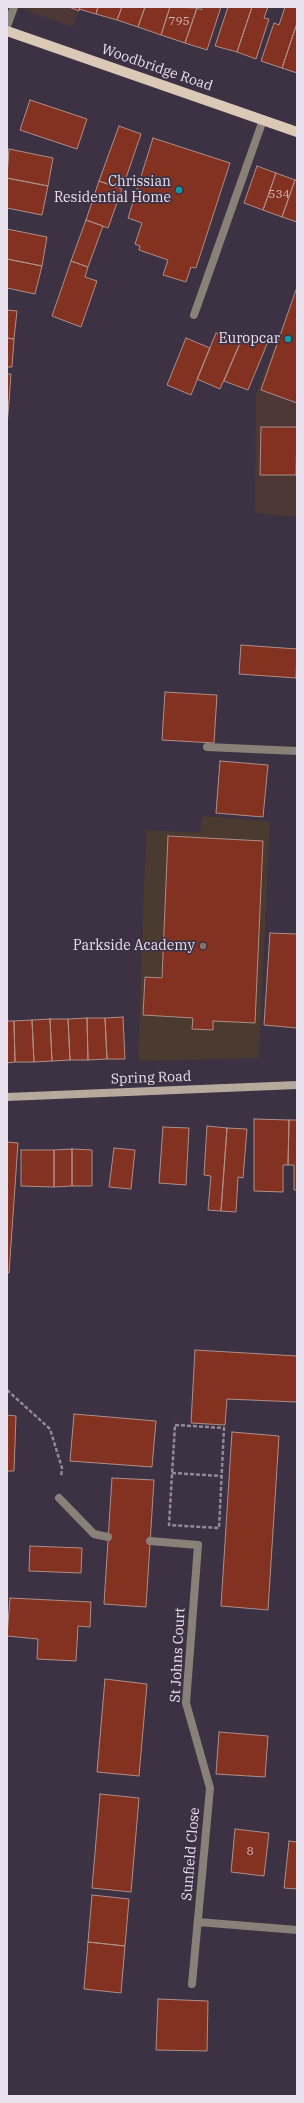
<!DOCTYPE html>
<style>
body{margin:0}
#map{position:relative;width:304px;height:2103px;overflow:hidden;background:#3d3144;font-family:"IBM Plex Serif",serif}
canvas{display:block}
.frame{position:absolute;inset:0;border:8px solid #e9e1ed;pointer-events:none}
</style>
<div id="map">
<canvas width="304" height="2103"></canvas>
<div class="frame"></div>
</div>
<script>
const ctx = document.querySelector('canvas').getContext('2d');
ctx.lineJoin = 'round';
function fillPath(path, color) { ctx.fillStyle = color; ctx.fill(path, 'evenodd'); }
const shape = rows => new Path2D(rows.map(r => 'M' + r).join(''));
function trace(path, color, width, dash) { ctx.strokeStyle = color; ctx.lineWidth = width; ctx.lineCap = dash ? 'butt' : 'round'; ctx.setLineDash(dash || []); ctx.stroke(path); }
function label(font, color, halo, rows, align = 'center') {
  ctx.font = font + ' "IBM Plex Serif",serif'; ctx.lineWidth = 3.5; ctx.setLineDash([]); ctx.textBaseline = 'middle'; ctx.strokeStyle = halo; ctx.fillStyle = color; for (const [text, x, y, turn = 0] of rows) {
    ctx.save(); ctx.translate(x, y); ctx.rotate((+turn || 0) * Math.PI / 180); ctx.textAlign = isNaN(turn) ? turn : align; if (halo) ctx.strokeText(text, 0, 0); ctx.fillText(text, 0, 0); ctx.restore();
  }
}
const commercial = shape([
 [17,7,80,7,73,27],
 [297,290,297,517,255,513,256,394]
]);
const education = shape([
 [203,816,270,821,259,1058,138,1061,146,830,200,833]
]);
const building = shape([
 [69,7,80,7,79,11,69,7],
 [80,7,98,7,96,14,79,9,80,7],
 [98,7,122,7,117,20,96,14,98,7],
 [122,7,145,7,138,27,117,20,122,7],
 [145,7,170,7,161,35,138,27,145,7],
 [170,7,197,8,185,43,161,35,170,7],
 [202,7,221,7,207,50,185,43,197,8,201,10,202,7],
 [228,7,252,7,237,52,215,46,228,7],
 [252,7,268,7,264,18,269,19,256,59,237,52,252,7],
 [285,7,297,7,297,23,282,68,261,61,274,23,279,25,285,7],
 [297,23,297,73,282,68,297,23],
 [30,100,87,119,77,149,20,130,30,100],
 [119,126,141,134,126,178,120,176,116,187,99,181,119,126],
 [153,138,230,163,196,268,191,267,186,282,163,275,168,260,139,250,140,246,135,244,142,223,128,218,153,138],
 [9,149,53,158,48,186,7,178,9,149],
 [257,166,276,173,263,210,244,203,257,166],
 [276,173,295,180,282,217,263,210,276,173],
 [7,178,48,186,42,215,7,208,7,178],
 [295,180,297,180,297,222,282,217,295,180],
 [99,181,122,189,108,228,86,220,99,181],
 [86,220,103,226,88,267,71,261,86,220],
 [7,229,47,237,42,266,7,259,7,229],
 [7,259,42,266,35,294,7,288,7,259],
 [71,261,88,267,85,277,97,281,81,327,52,316,71,261],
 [297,287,297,403,261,390,297,287],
 [7,310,17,311,14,339,7,338,7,310],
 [216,333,240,343,220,389,197,379,216,333],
 [244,334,267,344,248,390,224,381,244,334],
 [7,338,14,339,12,367,7,367,7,338],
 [186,338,210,348,191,395,167,385,186,338],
 [7,374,11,374,9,402,7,402,7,374],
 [7,402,9,402,7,425,7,402],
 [261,427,297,427,296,475,260,475,261,427],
 [241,645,297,649,296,678,239,674,241,645],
 [165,692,217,695,214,743,162,740,165,692],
 [220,761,268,765,263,817,216,813,220,761],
 [168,836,263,841,255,1023,213,1021,213,1030,192,1029,193,1018,143,1015,145,977,162,978,168,836],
 [270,933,297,934,297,1028,264,1025,270,933],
 [123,1017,125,1059,107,1059,105,1018,123,1017],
 [87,1018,105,1018,107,1059,88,1060,87,1018],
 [87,1018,88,1060,70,1060,68,1019,87,1018],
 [50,1019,68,1019,70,1060,52,1061,50,1019],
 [50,1019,52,1061,34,1062,32,1020,50,1019],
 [32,1020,34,1062,15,1062,14,1021,32,1020],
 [7,1021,14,1021,15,1062,7,1063,7,1021],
 [254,1119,289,1120,288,1165,283,1165,283,1192,254,1191,254,1119],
 [289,1120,297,1120,297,1190,294,1190,294,1165,288,1165,289,1120],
 [207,1126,227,1128,221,1211,208,1210,211,1176,204,1175,207,1126],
 [163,1127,189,1128,186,1185,159,1183,163,1127],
 [227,1128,247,1129,243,1178,238,1177,236,1212,221,1211,227,1128],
 [7,1142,18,1143,9,1273,7,1273,7,1142],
 [114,1148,135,1150,131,1189,109,1187,114,1148],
 [72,1149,72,1186,54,1187,54,1150,72,1149],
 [72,1149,92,1150,92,1186,72,1186,72,1149],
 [21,1150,54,1150,54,1187,21,1186,21,1150],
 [195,1350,297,1356,297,1402,227,1399,225,1425,191,1423,195,1350],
 [74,1414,156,1421,152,1467,70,1461,74,1414],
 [7,1415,16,1416,14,1471,7,1471,7,1415],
 [232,1432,279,1436,268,1610,221,1606,232,1432],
 [112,1478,154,1480,146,1607,104,1604,112,1478],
 [30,1546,82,1548,81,1573,29,1571,30,1546],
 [10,1598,91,1602,90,1627,78,1626,76,1661,37,1659,38,1639,7,1636,10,1598],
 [105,1679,147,1684,139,1776,97,1772,105,1679],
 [219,1732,268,1736,265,1777,216,1774,219,1732],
 [100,1794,139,1798,131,1892,92,1888,100,1794],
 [235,1829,269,1833,264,1876,231,1872,235,1829],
 [289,1841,297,1842,297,1889,284,1888,289,1841],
 [92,1895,129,1899,125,1946,88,1942,92,1895],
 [88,1942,125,1946,121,1993,84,1989,88,1942],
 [158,1999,208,2001,207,2051,156,2050,158,1999]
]);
const path = shape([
 [7,1390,50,1429,62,1468,61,1477],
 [175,1425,224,1428,219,1528,169,1525,175,1425],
 [172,1473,221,1476]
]);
const lane = shape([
 [194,315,263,120],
 [59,1498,94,1534,108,1537],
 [150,1541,198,1545]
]);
const street = shape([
 [7,26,14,7],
 [207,747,297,751],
 [198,1922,297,1930],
 [192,1984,210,1788,186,1703,198,1545]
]);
const secondary = shape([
 [7,1097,297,1085]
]);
const primary = shape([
 [7,31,297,132]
]);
const markers = [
 [179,190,4,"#0f9aa8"],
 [288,339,4,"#0f9aa8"],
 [203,946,4,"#8d6e63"]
];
const numberNames = [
 ["795",179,22],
 ["534",279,195],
 ["8",250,1852]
];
const streetNames = [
 ["Woodbridge Road",157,68,19],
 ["Spring Road",151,1078,-2],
 ["St Johns Court",178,1655,-87],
 ["Sunfield Close",191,1854,-85]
];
const poiNames = [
 ["Chrissian",171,182],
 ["Residential Home",171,198],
 ["Europcar",280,339],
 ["Parkside Academy",195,946]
];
fillPath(commercial, '#4d3836');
fillPath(education, '#4b3a30');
fillPath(building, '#833222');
trace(building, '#ad8f88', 1);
trace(path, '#938999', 2.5, [4, 2]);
trace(lane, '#898077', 8);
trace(street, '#898077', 8);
trace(secondary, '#b7a99b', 8);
trace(primary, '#dbc8b7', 10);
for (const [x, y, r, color] of markers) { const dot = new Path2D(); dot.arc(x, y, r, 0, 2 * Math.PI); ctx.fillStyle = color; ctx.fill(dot); trace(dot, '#3d3144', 1.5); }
label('12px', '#d0b5ba', null, numberNames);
label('14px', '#e9e1ed', '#3d3144', streetNames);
label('14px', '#e9e1ed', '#3d3144', poiNames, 'right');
</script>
